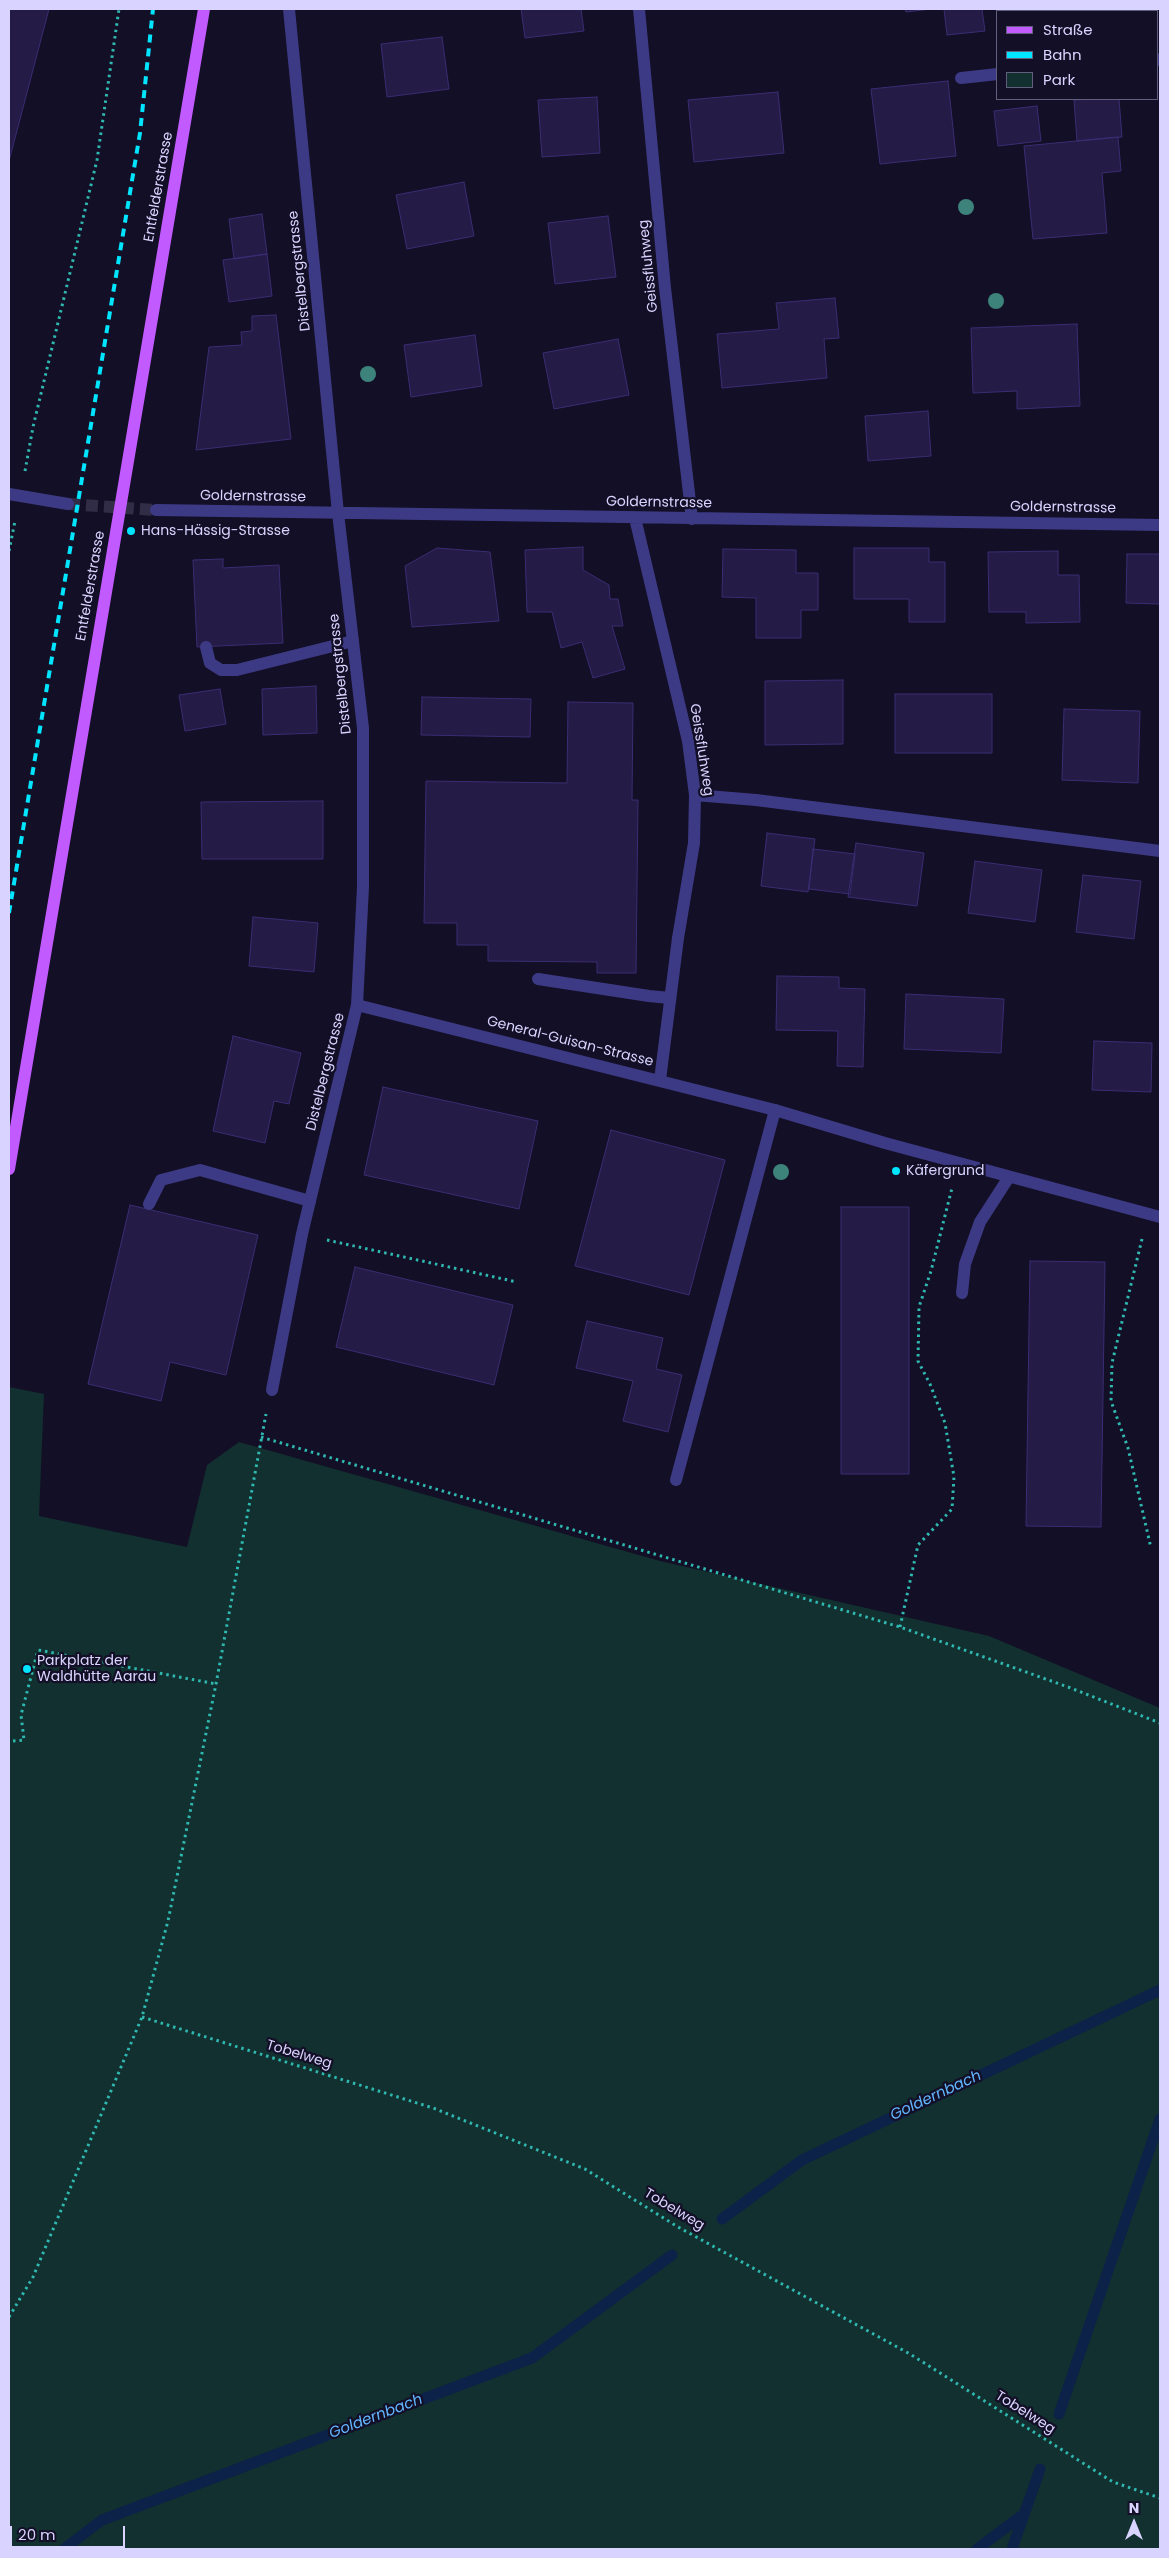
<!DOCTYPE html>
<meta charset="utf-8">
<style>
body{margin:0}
#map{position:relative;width:1169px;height:2558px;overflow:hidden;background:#130f26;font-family:Poppins,sans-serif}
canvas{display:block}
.frame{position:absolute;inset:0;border:10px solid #d9d4ff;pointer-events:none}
.legend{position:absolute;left:996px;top:10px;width:162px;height:90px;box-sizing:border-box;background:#130f26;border:1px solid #625e7d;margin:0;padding:6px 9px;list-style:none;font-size:15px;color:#d9d4ff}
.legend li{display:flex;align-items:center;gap:10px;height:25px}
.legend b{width:25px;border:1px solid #625e7d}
.north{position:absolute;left:1109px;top:2498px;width:50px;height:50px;-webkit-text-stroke:4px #130f26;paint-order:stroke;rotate:0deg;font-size:14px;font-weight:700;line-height:20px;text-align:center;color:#d9d4ff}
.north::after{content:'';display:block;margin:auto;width:18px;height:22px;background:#d9d4ff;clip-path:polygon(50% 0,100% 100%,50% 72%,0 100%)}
.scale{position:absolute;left:10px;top:2526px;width:115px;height:22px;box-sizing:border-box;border:2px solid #d9d4ff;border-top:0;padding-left:6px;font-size:15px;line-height:18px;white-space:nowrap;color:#d9d4ff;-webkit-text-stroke:4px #130f26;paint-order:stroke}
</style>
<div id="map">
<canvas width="1169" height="2558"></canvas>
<div class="frame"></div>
<ul class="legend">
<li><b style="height:6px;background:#c25bff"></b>Straße</li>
<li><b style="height:6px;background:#00e5ff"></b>Bahn</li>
<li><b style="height:14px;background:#12302f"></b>Park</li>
</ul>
<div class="north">N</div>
<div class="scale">20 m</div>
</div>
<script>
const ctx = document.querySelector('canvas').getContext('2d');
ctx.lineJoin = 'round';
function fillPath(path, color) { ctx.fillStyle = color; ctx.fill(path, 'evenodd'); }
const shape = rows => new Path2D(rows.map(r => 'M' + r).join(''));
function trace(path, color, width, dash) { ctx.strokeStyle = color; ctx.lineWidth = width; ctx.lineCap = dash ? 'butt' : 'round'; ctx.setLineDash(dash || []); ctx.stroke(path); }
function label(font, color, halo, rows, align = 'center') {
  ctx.font = font + ' Poppins,sans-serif'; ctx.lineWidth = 4.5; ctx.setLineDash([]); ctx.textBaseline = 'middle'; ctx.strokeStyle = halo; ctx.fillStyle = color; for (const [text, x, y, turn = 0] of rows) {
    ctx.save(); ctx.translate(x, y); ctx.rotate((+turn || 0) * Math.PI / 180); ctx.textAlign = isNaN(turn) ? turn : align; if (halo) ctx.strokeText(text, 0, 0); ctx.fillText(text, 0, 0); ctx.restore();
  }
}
const green = shape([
 [9,1387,44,1394,39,1516,187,1547,207,1465,239,1442,660,1561,989,1636,1160,1708,1160,2549,9,2549]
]);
const stream = shape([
 [722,2219,802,2160,1160,1990],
 [1059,2414,1160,2119],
 [64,2549,102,2520,532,2358,672,2255],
 [977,2549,1024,2514],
 [1012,2549,1040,2469]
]);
const building = shape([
 [9,9,49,9,9,161,9,9],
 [521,9,581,9,584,31,525,38,521,9],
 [905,9,931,9,906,12,905,9],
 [944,9,982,9,985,31,947,35,944,9],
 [442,37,449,89,387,97,381,44,442,37],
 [948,81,956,156,880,164,871,89,948,81],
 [778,92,784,153,694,162,688,100,778,92],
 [597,97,600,153,542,157,538,100,597,97],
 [1094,99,1119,99,1122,137,1077,141,1074,100,1094,99],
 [1037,106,1041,141,998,146,994,111,1037,106],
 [1118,137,1121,171,1102,173,1107,233,1033,239,1024,146,1118,137],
 [464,182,474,236,407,249,396,195,464,182],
 [262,214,267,254,234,259,229,219,262,214],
 [608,216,616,277,555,284,548,223,608,216],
 [267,254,272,296,229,302,223,260,267,254],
 [835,298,839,338,824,339,827,378,722,388,717,334,779,329,776,303,835,298],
 [276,315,291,439,196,450,209,347,242,345,241,332,252,331,252,316,276,315],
 [1077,324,1080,406,1017,409,1017,391,973,393,971,328,1077,324],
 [475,335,482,386,411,397,404,345,475,335],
 [618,339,629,395,554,409,543,353,618,339],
 [928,411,931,456,868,461,865,416,928,411],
 [583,547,583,570,609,585,610,599,618,599,623,626,612,626,625,669,593,678,582,642,561,648,552,612,527,612,525,550,583,547],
 [437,548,490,552,499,621,412,627,405,566,437,548],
 [854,548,929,548,929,562,945,562,945,622,909,622,909,599,854,599,854,548],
 [723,549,796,550,796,573,818,573,818,610,801,610,801,638,756,638,756,598,722,597,723,549],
 [1058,551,1058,575,1079,575,1080,622,1026,623,1026,612,989,612,988,552,1058,551],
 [1127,554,1160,554,1160,604,1126,603,1127,554],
 [223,559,223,568,279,565,283,643,197,647,193,560,223,559],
 [843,680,843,744,765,745,765,681,843,680],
 [316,686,317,733,263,735,262,689,316,686],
 [220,689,226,724,185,731,179,695,220,689],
 [895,694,992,694,992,753,895,753,895,694],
 [422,697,531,699,530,737,421,735,422,697],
 [568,702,633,703,632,800,638,800,636,973,597,973,597,962,488,961,488,945,457,945,457,923,424,923,426,781,567,783,568,702],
 [1064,709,1140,711,1138,783,1062,780,1064,709],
 [323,801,323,859,202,859,201,802,323,801],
 [767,833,815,839,808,892,761,886,767,833],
 [856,843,924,853,917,906,848,897,856,843],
 [813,849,855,854,850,894,809,889,813,849],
 [975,861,1042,870,1035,922,968,913,975,861],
 [1083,875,1141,881,1134,939,1076,932,1083,875],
 [253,917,318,923,314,972,249,966,253,917],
 [777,976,839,977,839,988,865,989,863,1067,837,1066,838,1031,776,1030,777,976],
 [906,994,1004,999,1001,1053,904,1049,906,994],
 [233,1036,301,1053,289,1104,274,1101,265,1143,213,1131,233,1036],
 [1094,1041,1152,1043,1151,1092,1092,1090,1094,1041],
 [383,1087,538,1121,519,1209,364,1175,383,1087],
 [611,1130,725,1160,689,1295,575,1266,611,1130],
 [130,1205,258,1235,226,1375,170,1362,161,1401,88,1384,130,1205],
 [841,1207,909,1207,909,1474,841,1474,841,1207],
 [1030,1261,1105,1262,1101,1527,1026,1526,1030,1261],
 [355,1267,513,1305,494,1385,336,1347,355,1267],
 [587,1321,663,1338,656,1369,682,1375,668,1432,623,1421,633,1381,576,1368,587,1321]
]);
const streetTunnel = shape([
 [68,504,156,510]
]);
const path = shape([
 [25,471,33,427,97,160,119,9],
 [9,551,15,521],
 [1142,1239,1112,1363,1111,1401,1128,1448,1151,1548],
 [327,1240,517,1282],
 [261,1437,900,1627,1068,1687,1160,1723],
 [900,1627,918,1545,952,1509,954,1477,945,1423,930,1384,918,1361,919,1307,931,1271,952,1188],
 [13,1741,24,1740,21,1715,38,1650,216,1684],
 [142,2017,433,2108,585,2169,678,2227,910,2354,1113,2482,1160,2498],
 [9,2317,33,2277,142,2017,168,1921,216,1684,266,1414]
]);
const lane = shape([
 [1158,60,1160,59],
 [961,78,998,74],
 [206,647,210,663,221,670,237,670,353,641],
 [538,979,649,996,670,998],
 [149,1204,161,1180,200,1170,310,1201],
 [962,1293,965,1264,980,1222,1009,1177],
 [676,1480,775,1110]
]);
const street = shape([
 [639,9,665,288,692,519],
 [1056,9,1056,11],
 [9,494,68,504],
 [156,510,1160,525],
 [635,518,688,741,695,795,694,843,678,938,660,1080],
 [695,795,756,800,1160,851],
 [357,1005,775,1110,885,1143,1160,1217],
 [272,1390,302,1234,357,1005,363,887,363,728,338,513,289,9]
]);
const primary = shape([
 [9,1169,204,9]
]);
const rail = shape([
 [9,913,140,133,153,9]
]);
const trees = [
 [966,207],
 [996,301],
 [368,374],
 [781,1172]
];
const markers = [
 [131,531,5,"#00e5ff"],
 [896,1171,5,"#00e5ff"],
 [27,1669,5,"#00e5ff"]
];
const streetNames = [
 ["Entfelderstrasse",159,187,-80],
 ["Geissfluhweg",649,266,-96],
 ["Distelbergstrasse",300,271,-96],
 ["Goldernstrasse",253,497,1],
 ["Goldernstrasse",659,503,1],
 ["Goldernstrasse",1063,508,1],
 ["Entfelderstrasse",91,586,-80],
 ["Distelbergstrasse",341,674,-96],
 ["Geissfluhweg",701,750,81],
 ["General-Guisan-Strasse",570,1042,14],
 ["Distelbergstrasse",326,1072,-76],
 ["Tobelweg",299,2055,17],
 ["Tobelweg",674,2210,31],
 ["Tobelweg",1025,2413,32]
];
const poiNames = [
 ["Hans-Hässig-Strasse",141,531],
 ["Käfergrund",906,1171],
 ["Parkplatz der",37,1661],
 ["Waldhütte Aarau",37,1677]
];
const waterNames = [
 ["Goldernbach",936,2096,-25],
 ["Goldernbach",376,2417,-21]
];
fillPath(green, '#12302f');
trace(stream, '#0c2248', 11);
fillPath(building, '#241b47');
trace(building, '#3b2d73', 1);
trace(streetTunnel, '#312d47', 12, [12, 6]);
trace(path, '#2fb8b0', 3, [2.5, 4]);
trace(lane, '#3d3a85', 12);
trace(street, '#3d3a85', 12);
trace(primary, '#c25bff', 12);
trace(rail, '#00e5ff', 4, [8, 6]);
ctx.fillStyle = '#3d827b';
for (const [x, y] of trees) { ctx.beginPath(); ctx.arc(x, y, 8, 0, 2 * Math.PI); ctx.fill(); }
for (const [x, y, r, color] of markers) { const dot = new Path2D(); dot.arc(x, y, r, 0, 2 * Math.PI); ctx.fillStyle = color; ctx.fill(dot); trace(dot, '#130f26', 2); }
label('14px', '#d9d4ff', '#130f26', streetNames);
label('14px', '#d9d4ff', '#130f26', poiNames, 'left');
label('italic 15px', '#62b6ff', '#130f26', waterNames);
</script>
